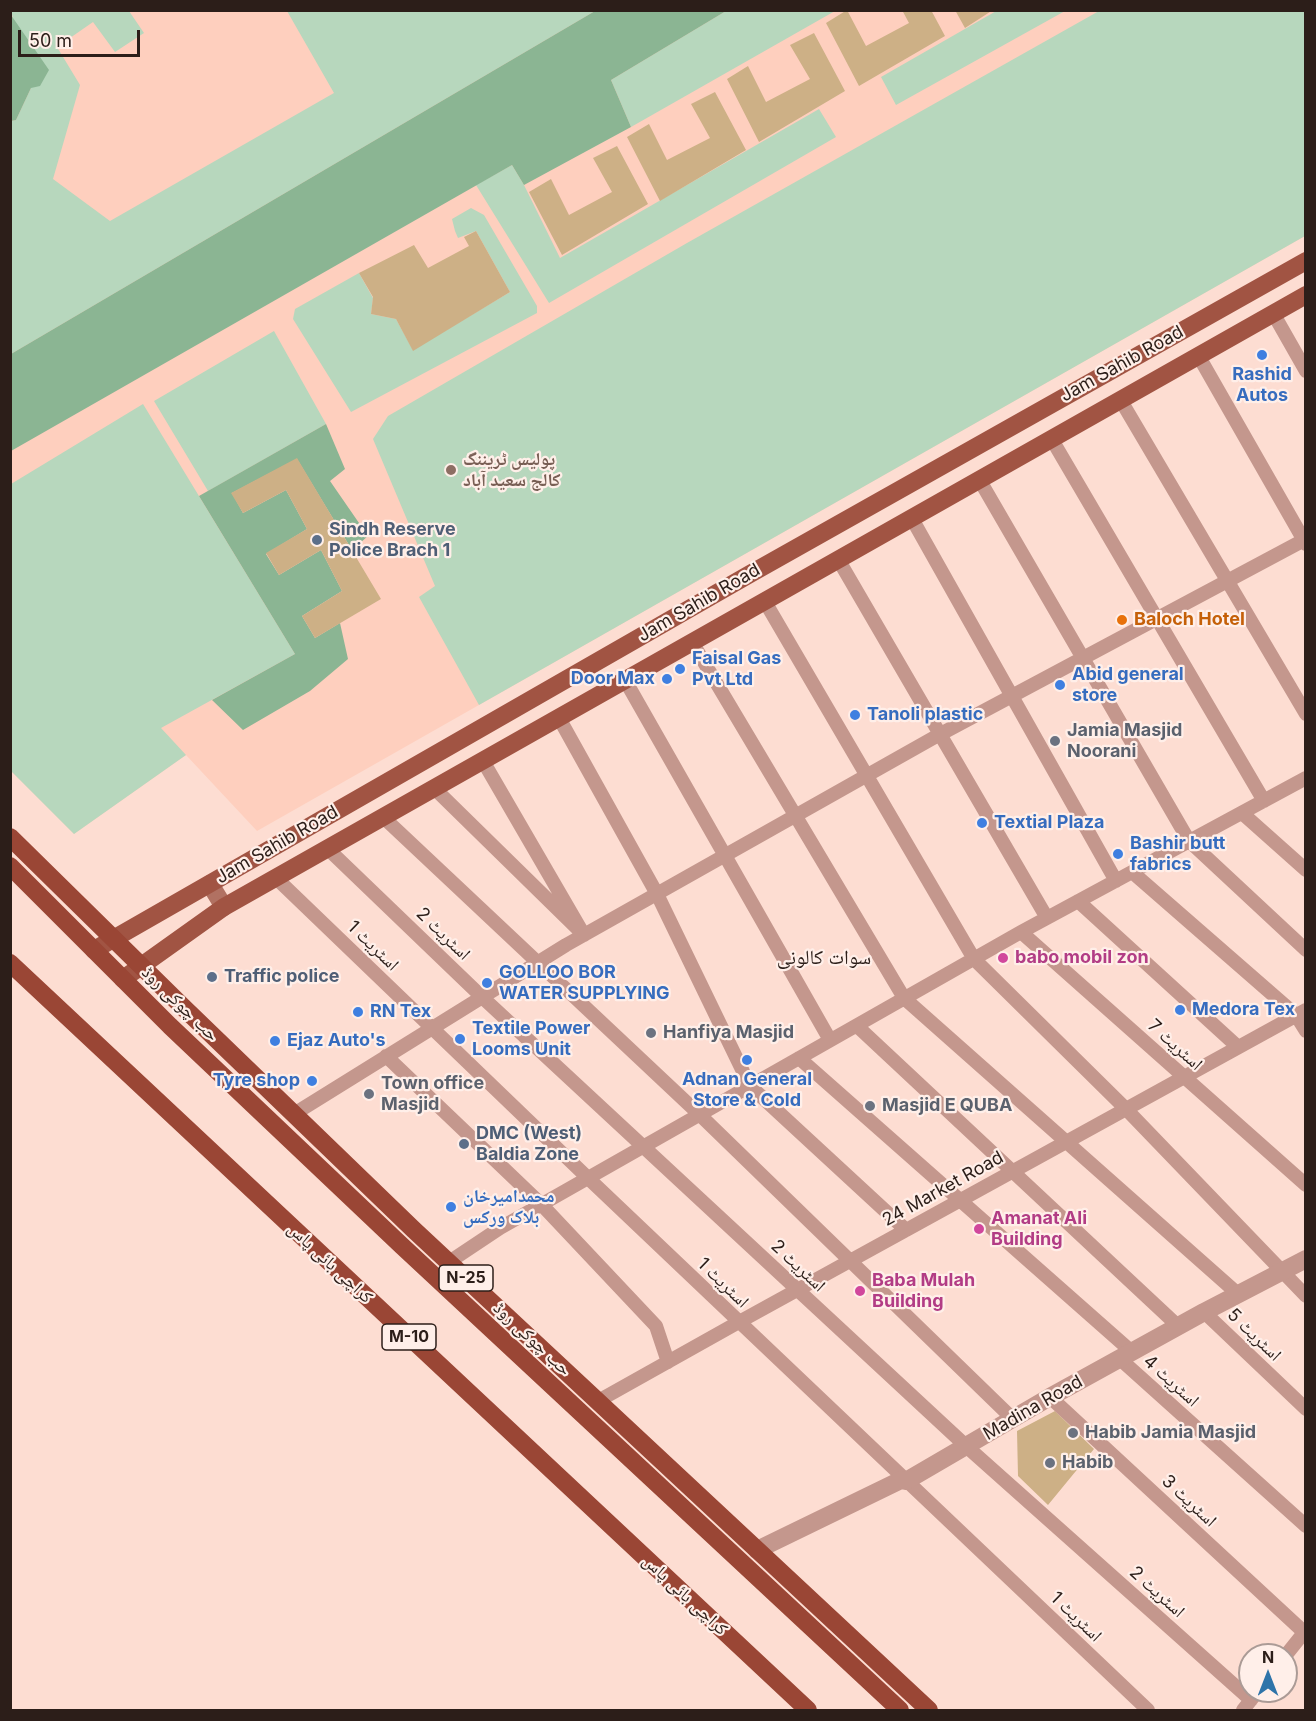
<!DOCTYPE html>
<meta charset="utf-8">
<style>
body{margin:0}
#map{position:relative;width:1316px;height:1721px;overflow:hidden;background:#fdddd2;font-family:Inter,sans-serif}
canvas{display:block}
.frame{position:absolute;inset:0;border:12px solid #2c1e19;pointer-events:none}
.north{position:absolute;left:1238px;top:1643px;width:60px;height:60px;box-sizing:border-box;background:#ffefe9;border:2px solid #ab9b96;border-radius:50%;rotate:0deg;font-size:16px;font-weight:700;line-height:24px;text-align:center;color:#2c1e19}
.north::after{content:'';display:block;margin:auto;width:21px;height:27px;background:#2e74a9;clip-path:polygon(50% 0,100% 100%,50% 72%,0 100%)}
.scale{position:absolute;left:18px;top:30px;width:122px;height:27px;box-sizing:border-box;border:3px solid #2c1e19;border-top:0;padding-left:8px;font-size:18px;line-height:21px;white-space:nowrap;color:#2c1e19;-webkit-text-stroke:4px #ffefe9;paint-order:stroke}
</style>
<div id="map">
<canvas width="1316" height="1721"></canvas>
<div class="frame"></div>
<div class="north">N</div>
<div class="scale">50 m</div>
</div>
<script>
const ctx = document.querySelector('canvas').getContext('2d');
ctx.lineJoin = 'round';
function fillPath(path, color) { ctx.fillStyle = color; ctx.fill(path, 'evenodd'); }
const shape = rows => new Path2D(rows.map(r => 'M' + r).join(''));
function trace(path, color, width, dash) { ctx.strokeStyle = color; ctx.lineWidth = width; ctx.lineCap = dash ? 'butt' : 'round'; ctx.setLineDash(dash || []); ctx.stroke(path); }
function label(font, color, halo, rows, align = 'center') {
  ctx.font = font + ' Inter,"Noto Naskh Arabic",sans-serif'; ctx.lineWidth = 4.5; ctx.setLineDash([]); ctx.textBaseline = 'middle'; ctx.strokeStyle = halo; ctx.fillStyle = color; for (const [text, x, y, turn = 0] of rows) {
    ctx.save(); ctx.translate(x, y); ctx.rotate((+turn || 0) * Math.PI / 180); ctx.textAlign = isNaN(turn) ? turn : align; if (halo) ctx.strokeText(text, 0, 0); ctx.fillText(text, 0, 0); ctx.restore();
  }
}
const built = shape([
 [10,11,1305,11,1305,236,257,831,186,755,74,834,11,771]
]);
const green = shape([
 [998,10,1065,11,896,105,881,77],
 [11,11,129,11,144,33,115,52,93,22,57,47,80,85,53,179,110,221,334,93,287,11,595,11,11,354,10,121,16,120,31,88],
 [726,11,835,11,631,127,611,80],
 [1099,11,1305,11,1305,236,479,705,419,597,435,586,373,439,388,416,687,243],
 [819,109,836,137,549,303,476,185,512,165,524,185,560,258],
 [471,208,484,215,537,306,537,313,351,412,293,319,295,309,359,273,373,298,371,314,396,319,413,350,510,292,476,231,458,238,455,231,452,219],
 [274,331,326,424,208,491,154,401],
 [143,404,295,654,161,728,186,755,74,834,11,771,11,484]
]);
const forest = shape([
 [595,11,726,11,611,80,631,127,524,185,512,165,11,451,11,354],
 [11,15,49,70,40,86,31,88,16,120,11,121],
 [326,424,345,469,330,481,368,536,352,550,297,459,232,493,243,513,286,490,307,529,266,554,279,575,321,550,342,591,302,616,315,638,340,623,348,659,310,691,243,730,212,700,295,654,199,496]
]);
const building = shape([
 [847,10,866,46,909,23,902,10,931,10,945,36,859,86,826,23],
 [955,10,993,10,965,28],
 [814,33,845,91,759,142,727,79,748,66,766,102,810,79,790,45],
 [715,92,746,150,660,201,627,137,649,124,667,160,710,138,691,104],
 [617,146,648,204,562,255,529,192,551,179,569,215,612,192,593,158],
 [476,231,510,292,413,351,396,319,371,314,373,297,359,273,414,245,428,268,469,246,464,237],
 [297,458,381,599,315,638,302,616,342,591,321,550,279,575,266,553,307,529,286,490,243,513,231,493],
 [1055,1411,1094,1449,1048,1505,1018,1476,1017,1431]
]);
const minor = shape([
 [1273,313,1306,371],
 [1198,355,1306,544],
 [1120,399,1306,714],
 [1051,438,1264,801],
 [979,479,1189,841,1306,950],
 [911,517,1116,881],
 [838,559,1047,918],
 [764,600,974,959,1126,1109,1306,1296],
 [692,642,904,998,1238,1294],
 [625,680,830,1040],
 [559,718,657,894,750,1086,906,1230],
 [434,788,584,935,483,761],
 [1242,813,1306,870],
 [383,817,700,1115,1013,1419],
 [328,849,482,997,966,1446,1251,1700],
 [1132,872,1296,1015,1306,1031],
 [276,878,588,1178,1148,1710],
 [1078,901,1238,1047],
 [1021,932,1306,1185],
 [857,1026,1178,1326],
 [386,1056,541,1204,656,1326,668,1362],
 [799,1058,1132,1352],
 [294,1114,566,945,935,737,1306,539],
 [449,1262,500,1228,1021,932,1306,778],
 [1204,1312,1306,1409],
 [1120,1359,1306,1526],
 [1050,1397,1306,1634],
 [598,1401,739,1322,1306,1010],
 [1286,1655,1306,1630],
 [1243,1710,1258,1691]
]);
const tertiary = shape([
 [757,1550,901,1480,906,1481,1050,1397,1204,1312,1306,1259]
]);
const secondary = shape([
 [210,884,224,907]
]);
const primary = shape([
 [94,950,750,574,1306,261],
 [123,979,224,907,1306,295]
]);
const trunk = shape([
 [10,837,184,1008,414,1230,929,1710],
 [10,866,170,1026,402,1246,900,1710],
 [10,963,808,1710]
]);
const markers = [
 [1262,355,6,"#3f7fe0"],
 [451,470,6,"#8d6e63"],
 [317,540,6,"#5c6f8a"],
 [1122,620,6,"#e8710a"],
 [680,669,6,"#3f7fe0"],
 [667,679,6,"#3f7fe0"],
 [1060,685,6,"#3f7fe0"],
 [855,715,6,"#3f7fe0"],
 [1055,741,6,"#6b7280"],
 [982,823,6,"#3f7fe0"],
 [1118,854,6,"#3f7fe0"],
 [1003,958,6,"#d1479c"],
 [212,977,6,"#5c6f8a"],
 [487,983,6,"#3f7fe0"],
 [1180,1010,6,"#3f7fe0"],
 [358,1012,6,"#3f7fe0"],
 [651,1033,6,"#6b7280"],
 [460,1039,6,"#3f7fe0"],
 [275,1041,6,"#3f7fe0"],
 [747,1060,6,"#3f7fe0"],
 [312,1081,6,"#3f7fe0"],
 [369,1094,6,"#6b7280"],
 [870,1106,6,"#6b7280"],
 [464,1144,6,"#5c6f8a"],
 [451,1207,6,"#3f7fe0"],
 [979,1229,6,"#d1479c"],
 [860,1291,6,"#d1479c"],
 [1073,1433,6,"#6b7280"],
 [1050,1463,6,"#6b7280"]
];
const shields = [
 [466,1278,54],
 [409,1337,54]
];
const shieldNames = [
 ["N-25",466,1278],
 ["M-10",409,1337]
];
const streetNames = [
 ["Jam Sahib Road",1122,364,-29],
 ["Jam Sahib Road",699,603,-30],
 ["Jam Sahib Road",277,845,-30],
 ["اسٹریٹ 2",443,934,44],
 ["اسٹریٹ 1",373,946,44],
 ["حب چوکی روڈ",180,1004,44],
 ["اسٹریٹ 7",1175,1045,42],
 ["24 Market Road",943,1189,-29],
 ["کراچی بائی پاس",330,1263,43],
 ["اسٹریٹ 2",798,1266,43],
 ["اسٹریٹ 1",723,1283,44],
 ["اسٹریٹ 5",1254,1335,44],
 ["حب چوکی روڈ",532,1339,43],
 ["اسٹریٹ 4",1171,1381,42],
 ["Madina Road",1033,1408,-30],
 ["اسٹریٹ 3",1189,1501,43],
 ["اسٹریٹ 2",1157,1592,42],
 ["کراچی بائی پاس",685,1595,43],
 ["اسٹریٹ 1",1076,1617,44]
];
const shopNames = [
 ["Rashid",1262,375,"center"],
 ["Autos",1262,396,"center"],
 ["Faisal Gas",692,659],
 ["Pvt Ltd",692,680],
 ["Abid general",1072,675],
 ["store",1072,696],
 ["Door Max",655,679,"right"],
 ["Tanoli plastic",867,715],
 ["Textial Plaza",994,823],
 ["Bashir butt",1130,844],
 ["fabrics",1130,865],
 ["GOLLOO BOR",499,973],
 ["WATER SUPPLYING",499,994],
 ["Medora Tex",1192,1010],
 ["RN Tex",370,1012],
 ["Textile Power",472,1029],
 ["Looms Unit",472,1050],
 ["Ejaz Auto's",287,1041],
 ["Adnan General",747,1080,"center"],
 ["Store & Cold",747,1101,"center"],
 ["Tyre shop",300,1081,"right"],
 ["محمداميرخان",463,1197],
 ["بلاک ورکس",463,1218]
];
const educationNames = [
 ["پولیس ٹریننگ",463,460],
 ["کالج سعید آباد",463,481]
];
const serviceNames = [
 ["Sindh Reserve",329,530],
 ["Police Brach 1",329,551],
 ["Traffic police",224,977],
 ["DMC (West)",476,1134],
 ["Baldia Zone",476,1155]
];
const foodNames = [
 ["Baloch Hotel",1134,620]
];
const worshipNames = [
 ["Jamia Masjid",1067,731],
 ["Noorani",1067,752],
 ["Hanfiya Masjid",663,1033],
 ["Town office",381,1084],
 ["Masjid",381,1105],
 ["Masjid E QUBA",882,1106],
 ["Habib Jamia Masjid",1085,1433],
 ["Habib",1062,1463]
];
const hotelNames = [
 ["babo mobil zon",1015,958],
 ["Amanat Ali",991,1219],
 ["Building",991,1240],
 ["Baba Mulah",872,1281],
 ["Building",872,1302]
];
const neighbourhoodNames = [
 ["سوات کالونی",824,958]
];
fillPath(built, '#fecfbe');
fillPath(green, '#b7d7bd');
fillPath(forest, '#8bb593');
fillPath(building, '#cdb086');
trace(minor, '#c4978d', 14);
trace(tertiary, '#c4978d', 18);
trace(secondary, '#b17162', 18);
trace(primary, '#a15443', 18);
trace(trunk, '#9a4635', 18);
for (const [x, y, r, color] of markers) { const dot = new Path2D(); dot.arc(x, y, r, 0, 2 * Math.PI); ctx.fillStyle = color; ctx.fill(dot); trace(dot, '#ffefe9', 2); }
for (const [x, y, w] of shields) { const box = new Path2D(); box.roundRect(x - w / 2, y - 13, w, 26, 4.5); ctx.fillStyle = '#ffefe9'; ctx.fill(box); trace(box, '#2c1e19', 1.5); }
label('bold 16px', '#2c1e19', null, shieldNames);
label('18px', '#2c1e19', '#ffefe9', streetNames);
label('bold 18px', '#366cbe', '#ffefe9', shopNames, 'left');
label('bold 18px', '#785e54', '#ffefe9', educationNames, 'left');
label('bold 18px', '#4e5e75', '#ffefe9', serviceNames, 'left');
label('bold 18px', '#c56008', '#ffefe9', foodNames, 'left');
label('bold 18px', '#5b616d', '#ffefe9', worshipNames, 'left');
label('bold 18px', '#b23c85', '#ffefe9', hotelNames, 'left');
label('20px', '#2c1e19', '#ffefe9', neighbourhoodNames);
</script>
